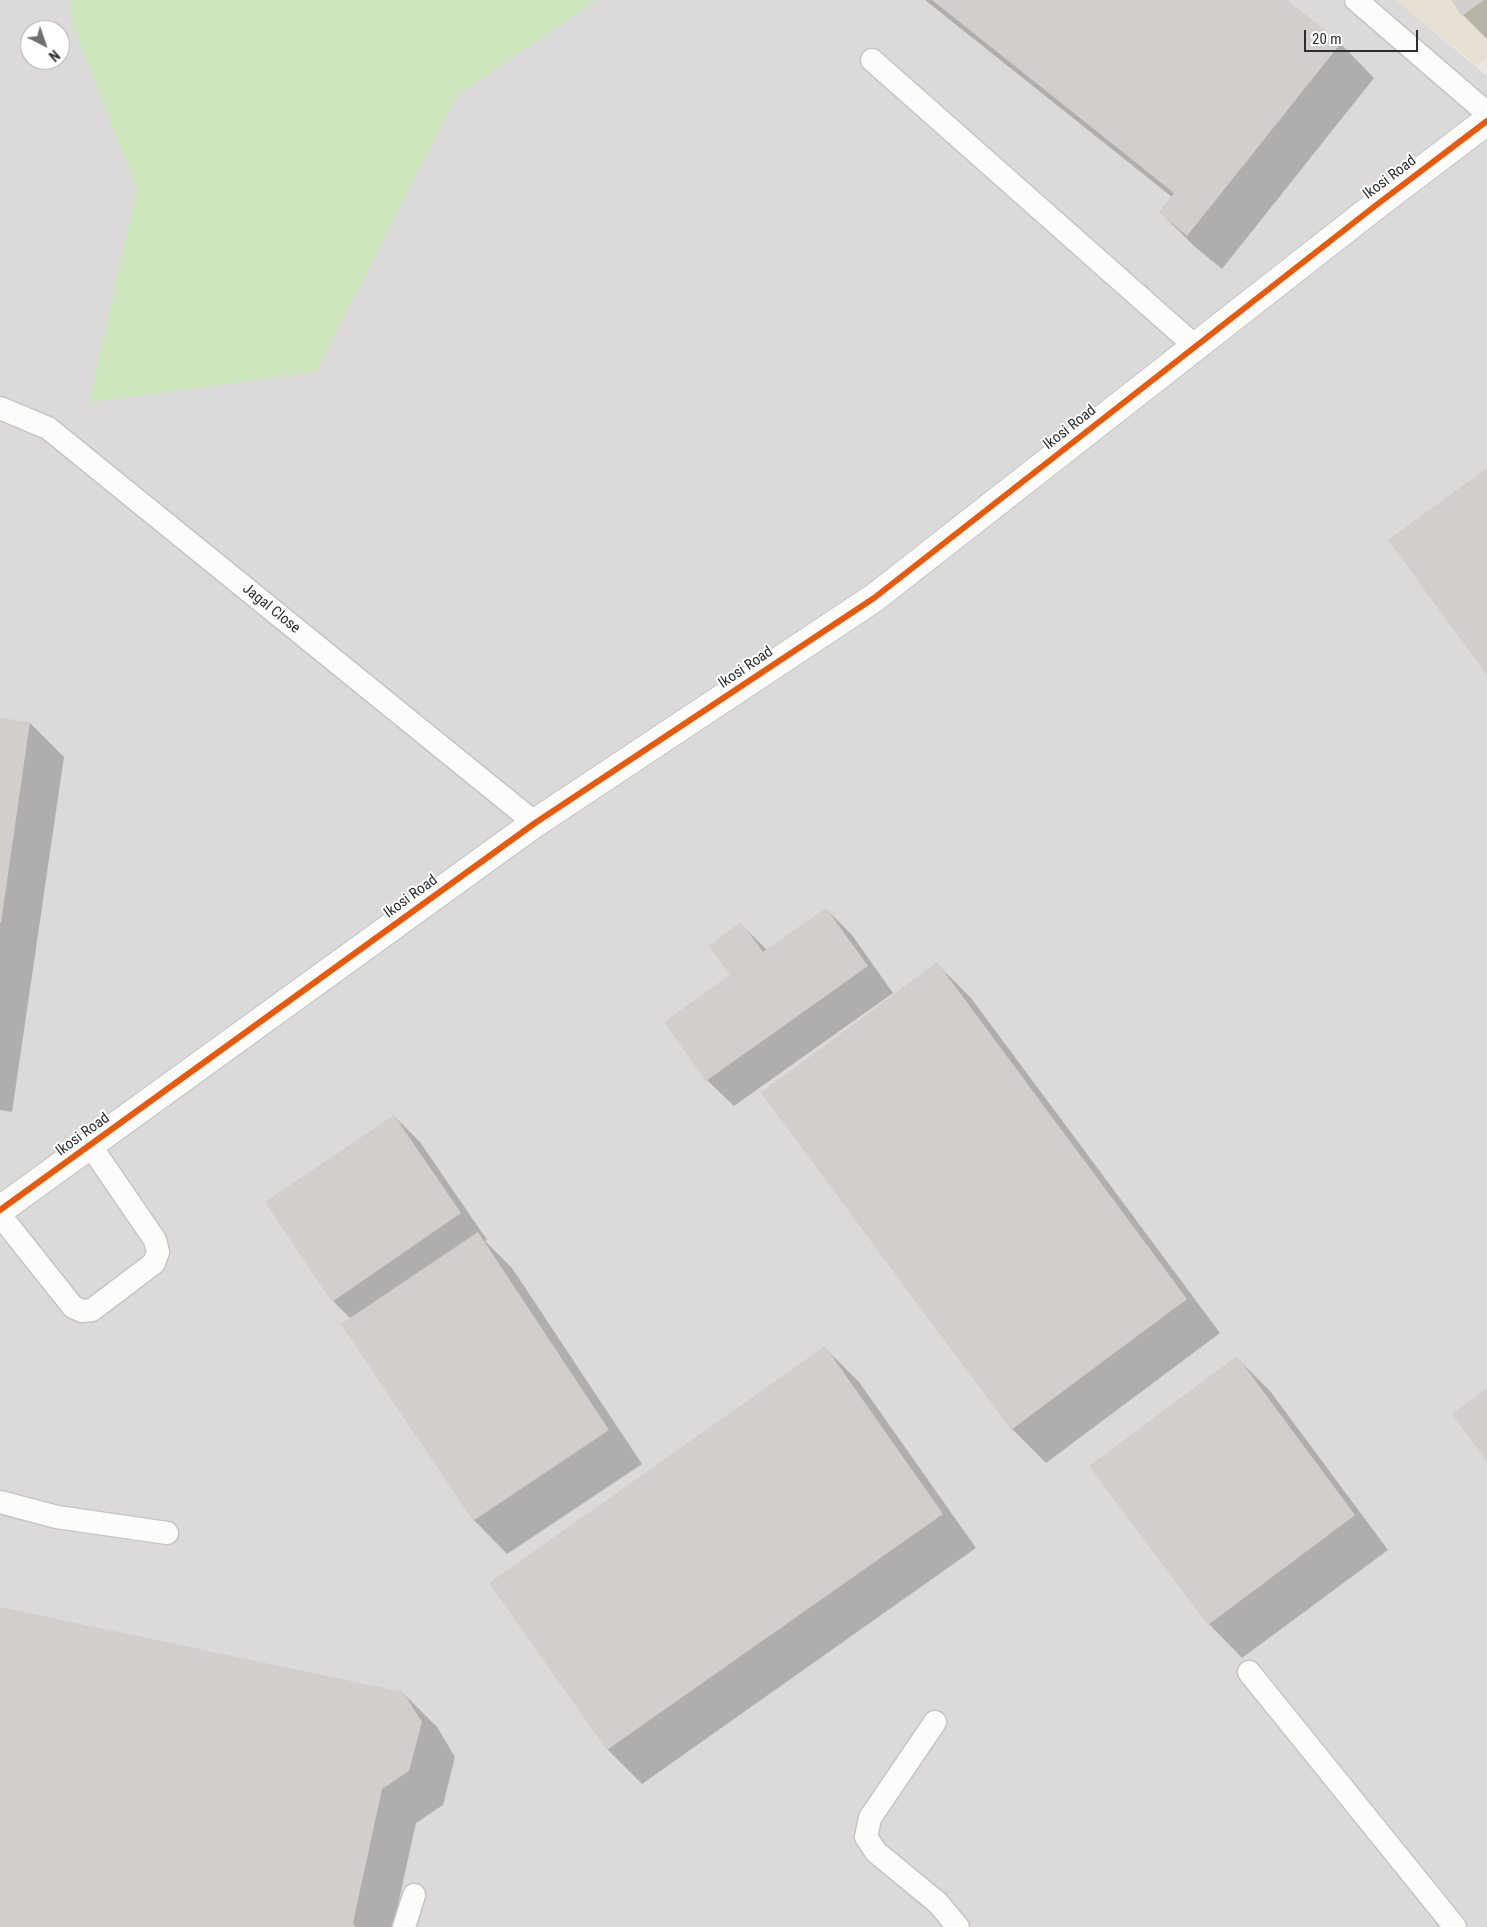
<!DOCTYPE html>
<style>
body{margin:0}
#map{position:relative;width:1487px;height:1927px;overflow:hidden;background:#ece8e4;font-family:"Roboto Condensed",sans-serif}
canvas{display:block}
.north{position:absolute;left:20px;top:20px;width:50px;height:50px;box-sizing:border-box;background:#fff;border:1px solid #ababab;border-radius:50%;rotate:139deg;font-size:14px;font-weight:700;line-height:20px;text-align:center;color:#2e2e2e}
.north::after{content:'';display:block;margin:auto;width:18px;height:22px;background:#706f6e;clip-path:polygon(50% 0,100% 100%,50% 72%,0 100%)}
.scale{position:absolute;left:1304px;top:30px;width:114px;height:22px;box-sizing:border-box;border:2px solid #2e2e2e;border-top:0;padding-left:6px;font-size:15px;line-height:18px;white-space:nowrap;color:#2e2e2e;-webkit-text-stroke:4px #fff;paint-order:stroke}
</style>
<div id="map">
<canvas width="1487" height="1927"></canvas>
<div class="north">N</div>
<div class="scale">20 m</div>
</div>
<script>
const ctx = document.querySelector('canvas').getContext('2d');
ctx.lineJoin = 'round';
function fillPath(path, color) { ctx.fillStyle = color; ctx.fill(path, 'evenodd'); }
const shape = rows => new Path2D(rows.map(r => 'M' + r).join(''));
function trace(path, color, width, dash) { ctx.strokeStyle = color; ctx.lineWidth = width; ctx.lineCap = dash ? 'butt' : 'round'; ctx.setLineDash(dash || []); ctx.stroke(path); }
function label(font, color, halo, rows, align = 'center') {
  ctx.font = font + ' "Roboto Condensed",sans-serif'; ctx.lineWidth = 4; ctx.setLineDash([]); ctx.textBaseline = 'middle'; ctx.strokeStyle = halo; ctx.fillStyle = color; for (const [text, x, y, turn = 0] of rows) {
    ctx.save(); ctx.translate(x, y); ctx.rotate((+turn || 0) * Math.PI / 180); ctx.textAlign = isNaN(turn) ? turn : align; if (halo) ctx.strokeText(text, 0, 0); ctx.fillText(text, 0, 0); ctx.restore();
  }
}
const industrial = shape([
 [0,0,1396,0,1487,76,1487,1927,0,1927],
 [30,30,60,30,60,60,30,60]
]);
const education = shape([
 [1396,0,1487,0,1487,58,1477,66]
]);
const green = shape([
 [72,0,597,0,458,95,316,372,89,402,137,189,71,20]
]);
const shadow = shape([
 [925,0,1285,0,1341,44,1374,78,1222,269,1194,246,1160,212,1172,197],
 [1452,0,1487,0,1487,39,1463,15],
 [0,719,30,723,64,757,12,1112,0,1110],
 [826,909,852,935,893,993,734,1106,707,1080,666,1022,732,975,741,924,768,951],
 [937,964,971,998,1220,1333,1046,1463,1012,1429],
 [394,1116,420,1142,487,1240,485,1241,512,1268,642,1464,507,1554,474,1520,351,1319,333,1301],
 [825,1348,859,1382,976,1548,642,1784,608,1750,491,1583],
 [1237,1358,1270,1391,1388,1550,1242,1658,1209,1624],
 [0,1608,403,1693,437,1727,455,1757,443,1805,416,1823,393,1927,0,1927]
]);
const building = shape([
 [932,0,1287,0,1341,43,1187,236,1159,212,1174,193],
 [1451,0,1484,0,1462,16],
 [1487,468,1487,675,1388,540],
 [0,718,30,722,1,923,0,923],
 [826,908,868,966,706,1081,664,1022,730,975,709,946,741,922,763,952],
 [937,962,1187,1299,1011,1430,761,1093],
 [394,1115,461,1213,332,1302,265,1202],
 [478,1232,609,1430,473,1521,341,1324],
 [825,1346,943,1514,607,1750,489,1583],
 [1237,1356,1355,1515,1208,1625,1089,1466],
 [1487,1388,1487,1461,1452,1414],
 [0,1607,403,1692,422,1722,409,1771,382,1789,353,1923,356,1927,0,1927]
]);
const lane = shape([
 [1356,0,1487,113],
 [872,60,1195,346],
 [0,408,48,428,535,823],
 [0,1215,73,1307,82,1311,92,1310,154,1263,158,1252,155,1240,90,1145],
 [0,1502,57,1517,167,1533],
 [1249,1672,1455,1927],
 [935,1722,870,1818,866,1837,876,1852,938,1903,958,1927],
 [404,1927,414,1895]
]);
const secondary = shape([
 [0,1210,535,823,874,598,1375,206,1487,121]
]);
const cycleway = shape([
 [0,1210,535,823,874,598,1375,206,1487,121]
]);
const streetNames = [
 ["Ikosi Road",1390,178,-37],
 ["Ikosi Road",1070,428,-38],
 ["Jagal Close",271,609,39],
 ["Ikosi Road",746,668,-34],
 ["Ikosi Road",411,897,-36],
 ["Ikosi Road",83,1135,-36]
];
fillPath(industrial, '#dcd9db');
fillPath(education, '#e6e0d3');
fillPath(green, '#cee6be');
fillPath(shadow, '#0003');
fillPath(building, '#d1cecb');
trace(lane, '#c5c4c5', 25);
trace(secondary, '#c5c4c5', 30);
trace(lane, '#fcfcfb', 22);
trace(secondary, '#fcfcfb', 28);
trace(cycleway, '#e8590c', 6);
label('15px', '#2e2e2e', '#fff', streetNames);
</script>
